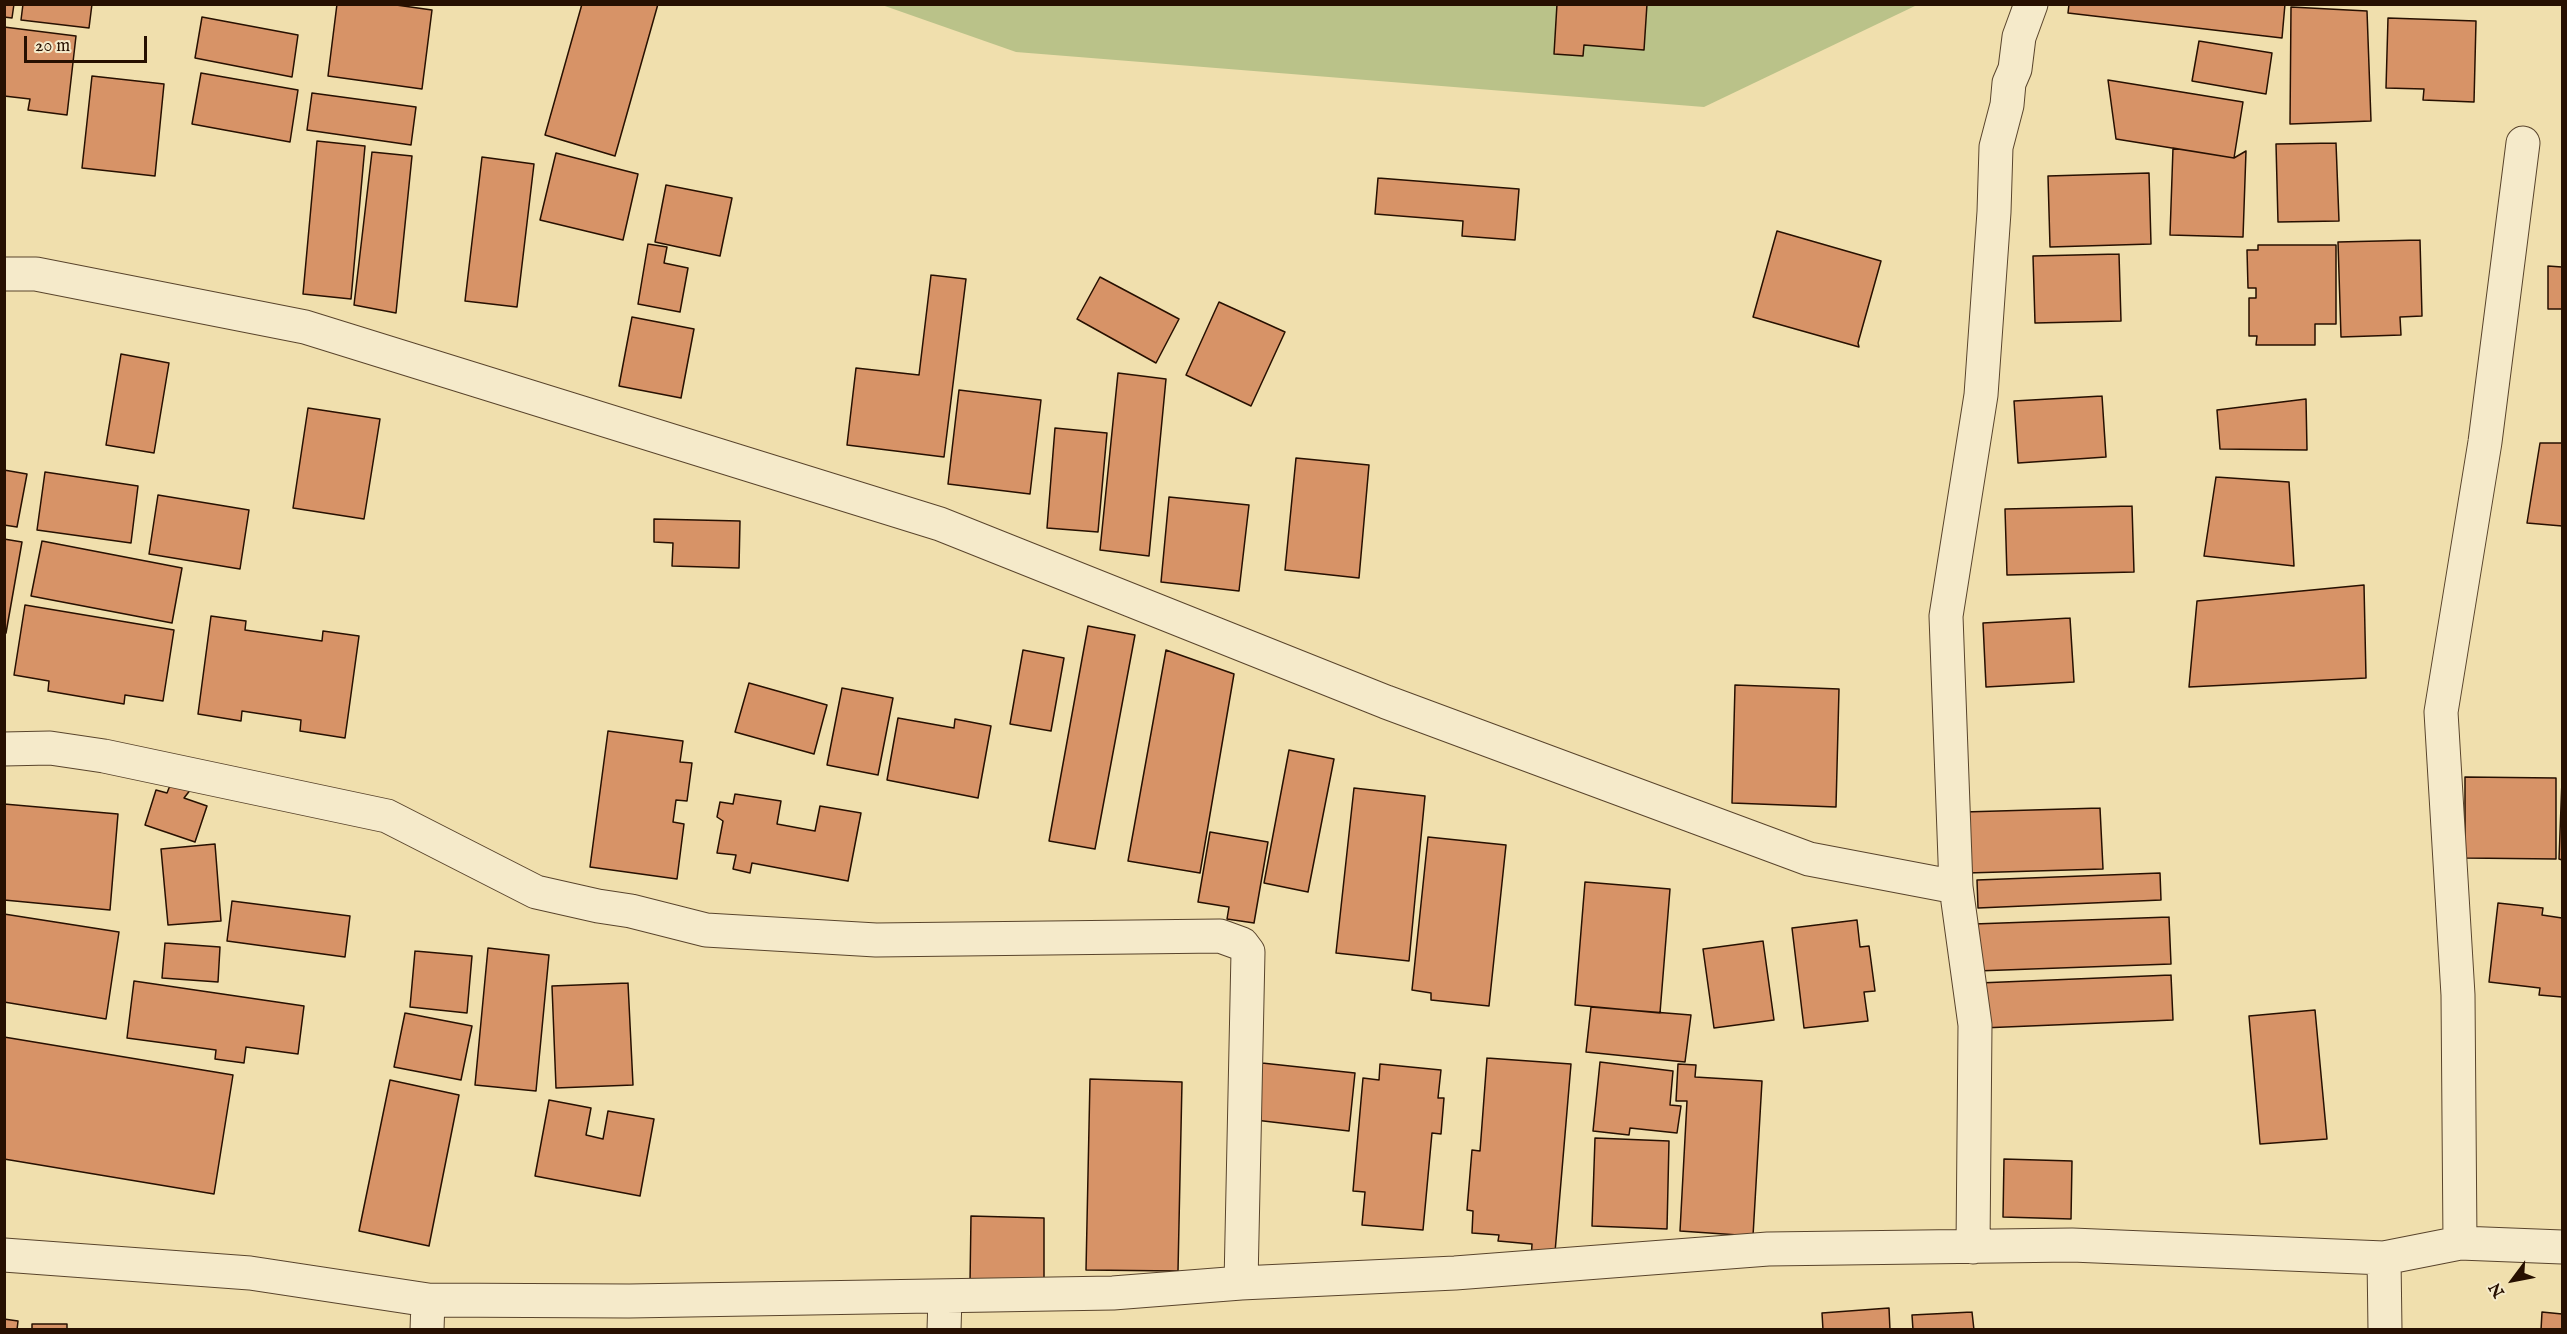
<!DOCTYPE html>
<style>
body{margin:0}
#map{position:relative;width:2567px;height:1334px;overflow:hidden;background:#f0dfad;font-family:"IM FELL English",serif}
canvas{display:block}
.frame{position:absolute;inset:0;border:6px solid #271001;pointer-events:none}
.north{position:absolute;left:2483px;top:1250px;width:60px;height:60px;-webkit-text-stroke:4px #f5eaca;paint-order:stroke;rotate:238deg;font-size:16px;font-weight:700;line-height:24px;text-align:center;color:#271001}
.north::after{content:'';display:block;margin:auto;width:21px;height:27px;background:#271001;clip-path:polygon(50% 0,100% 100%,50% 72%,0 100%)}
.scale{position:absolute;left:24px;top:36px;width:123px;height:27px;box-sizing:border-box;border:3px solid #271001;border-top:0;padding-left:8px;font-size:18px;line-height:21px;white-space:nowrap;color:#271001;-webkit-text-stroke:4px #f5eaca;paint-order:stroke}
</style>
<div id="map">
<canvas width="2567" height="1334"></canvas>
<div class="frame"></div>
<div class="north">N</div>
<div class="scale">20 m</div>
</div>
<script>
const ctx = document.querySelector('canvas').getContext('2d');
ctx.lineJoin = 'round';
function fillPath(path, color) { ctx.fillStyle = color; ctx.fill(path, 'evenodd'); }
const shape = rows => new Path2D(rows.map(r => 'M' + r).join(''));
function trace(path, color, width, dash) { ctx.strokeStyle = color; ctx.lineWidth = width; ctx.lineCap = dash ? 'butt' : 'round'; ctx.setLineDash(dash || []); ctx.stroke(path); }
const green = shape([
 [882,5,1917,5,1704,107,1016,52]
]);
const building = shape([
 [4,4,14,4,12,18,4,17,4,4],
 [23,4,92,4,89,28,21,20,23,4],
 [337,4,389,4,432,10,422,89,328,76,337,4],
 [582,4,658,4,615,156,545,135,582,4],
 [1557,4,1647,4,1644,50,1584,45,1583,56,1554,54,1557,4],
 [2069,4,2285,4,2282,38,2068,13,2069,4],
 [2291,7,2367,11,2371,121,2290,124,2291,7],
 [202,17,298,35,292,77,195,58,202,17],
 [2388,18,2476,21,2474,102,2423,100,2424,89,2386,88,2388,18],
 [4,27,76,36,67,115,28,110,30,99,4,96,4,27],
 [2199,41,2272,53,2266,94,2192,81,2199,41],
 [201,73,298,90,290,142,192,124,201,73],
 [92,76,164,84,155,176,82,168,92,76],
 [2108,80,2243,102,2234,158,2116,139,2108,80],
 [312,93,416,107,411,145,307,130,312,93],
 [317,141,365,146,351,299,303,294,317,141],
 [2336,143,2339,221,2278,222,2276,144,2336,143],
 [2173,148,2234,158,2246,151,2243,237,2170,235,2173,148],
 [372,152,412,156,396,313,354,305,372,152],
 [556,153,638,174,623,240,540,220,556,153],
 [482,157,534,164,517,307,465,301,482,157],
 [2149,173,2151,244,2050,247,2048,176,2149,173],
 [1378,178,1519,189,1515,240,1462,236,1463,221,1375,214,1378,178],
 [666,185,732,198,720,256,655,242,666,185],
 [1777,231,1881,261,1858,343,1859,347,1753,317,1777,231],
 [2420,240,2422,316,2400,317,2401,335,2341,337,2338,242,2420,240],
 [648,244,667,247,664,263,688,268,680,312,638,304,648,244],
 [2258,245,2336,245,2336,324,2315,324,2315,345,2256,345,2257,336,2249,336,2249,298,2256,298,2256,288,2248,288,2247,250,2258,250,2258,245],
 [2119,254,2121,321,2035,323,2033,256,2119,254],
 [2548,266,2562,267,2562,309,2548,309,2548,266],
 [931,275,966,279,944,457,847,445,856,368,919,375,931,275],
 [1100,277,1179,319,1156,363,1077,319,1100,277],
 [1219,302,1285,332,1251,406,1186,375,1219,302],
 [632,317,694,329,681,398,619,386,632,317],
 [121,354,169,363,154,453,106,445,121,354],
 [1118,373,1166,379,1149,556,1100,550,1118,373],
 [959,390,1041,400,1030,494,948,484,959,390],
 [2102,396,2106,457,2018,463,2014,401,2102,396],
 [2306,399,2307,450,2220,449,2217,410,2306,399],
 [308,408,380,419,364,519,293,508,308,408],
 [1055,428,1107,433,1098,532,1047,528,1055,428],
 [2540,443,2562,443,2562,526,2527,523,2540,443],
 [1296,458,1369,465,1359,578,1285,570,1296,458],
 [4,470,27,474,17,527,4,525,4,470],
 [45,472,138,486,131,543,37,530,45,472],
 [2216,477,2289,482,2294,566,2204,556,2216,477],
 [158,495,249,510,240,569,149,554,158,495],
 [1169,497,1249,505,1239,591,1161,582,1169,497],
 [2132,506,2134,572,2007,575,2005,509,2132,506],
 [654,519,740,521,739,568,672,566,673,543,654,542,654,519],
 [4,539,22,542,6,633,4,632,4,539],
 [42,541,182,568,172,623,31,596,42,541],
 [2364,585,2366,678,2189,687,2197,601,2364,585],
 [25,605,174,630,163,701,125,695,124,704,48,691,49,681,14,675,25,605],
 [211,616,246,621,245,630,322,641,323,631,359,636,345,738,300,731,301,720,242,711,241,721,198,714,211,616],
 [2070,618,2074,682,1986,687,1983,623,2070,618],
 [1088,626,1135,635,1095,849,1049,841,1088,626],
 [1023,650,1064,658,1051,731,1010,724,1023,650],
 [1166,650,1234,674,1200,873,1128,861,1166,650],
 [749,683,827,705,814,754,735,732,749,683],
 [1735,685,1839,689,1836,807,1732,803,1735,685],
 [842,688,893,698,878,775,827,765,842,688],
 [898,718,954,728,955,719,991,726,978,798,887,780,898,718],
 [608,731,683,741,680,762,692,763,687,801,676,800,673,822,684,824,677,879,590,867,608,731],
 [1289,750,1334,759,1308,892,1264,883,1289,750],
 [2465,777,2556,778,2556,859,2465,858,2465,777],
 [2562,780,2562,860,2559,859,2562,780],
 [171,783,191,789,184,798,207,806,195,842,145,825,156,790,167,793,171,783],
 [1354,788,1425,796,1409,961,1336,953,1354,788],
 [735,794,781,801,777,824,815,831,820,806,861,813,848,881,752,863,750,873,733,869,736,855,717,853,723,821,717,817,720,802,733,804,735,794],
 [4,804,118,814,110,910,4,900,4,804],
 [2100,808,2103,869,1967,873,1964,812,2100,808],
 [1210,832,1268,842,1254,923,1227,919,1229,907,1198,902,1210,832],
 [1428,837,1506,845,1489,1006,1431,1000,1431,993,1412,990,1428,837],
 [215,844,221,921,168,925,161,849,215,844],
 [2160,873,2161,900,1978,908,1977,880,2160,873],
 [1585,882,1670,889,1660,1013,1575,1005,1585,882],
 [232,901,350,916,345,957,227,941,232,901],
 [2498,903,2543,908,2542,915,2562,918,2562,997,2539,995,2540,988,2489,982,2498,903],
 [4,914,119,932,106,1019,4,1002,4,914],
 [2169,917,2171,964,1976,971,1974,924,2169,917],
 [1857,920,1860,947,1869,946,1875,991,1864,992,1868,1021,1804,1028,1792,928,1857,920],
 [1763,941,1774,1020,1714,1028,1703,949,1763,941],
 [165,943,220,947,218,982,162,978,165,943],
 [488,948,549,955,536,1091,475,1085,488,948],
 [415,951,472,956,467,1013,410,1007,415,951],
 [2171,975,2173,1020,1982,1028,1979,983,2171,975],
 [134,981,304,1006,298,1054,246,1047,244,1063,215,1059,216,1050,127,1038,134,981],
 [628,983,633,1085,556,1088,552,986,628,983],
 [1591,1007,1691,1015,1685,1062,1586,1052,1591,1007],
 [2315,1010,2327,1139,2260,1144,2249,1016,2315,1010],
 [405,1013,472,1026,461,1080,394,1067,405,1013],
 [4,1037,233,1075,214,1194,4,1159,4,1037],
 [1487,1058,1571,1064,1554,1264,1531,1262,1532,1244,1498,1241,1499,1235,1472,1233,1473,1211,1467,1210,1472,1150,1480,1151,1487,1058],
 [1600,1062,1673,1071,1670,1105,1681,1106,1677,1133,1630,1128,1629,1135,1593,1131,1600,1062],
 [1262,1063,1355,1073,1349,1131,1255,1120,1262,1063],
 [1380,1064,1441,1070,1438,1098,1444,1098,1441,1134,1432,1133,1423,1230,1362,1225,1365,1192,1353,1191,1363,1078,1379,1080,1380,1064],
 [1678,1064,1696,1065,1695,1077,1762,1081,1753,1236,1680,1231,1687,1101,1676,1101,1678,1064],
 [1090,1079,1182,1082,1178,1271,1086,1270,1090,1079],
 [390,1080,459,1095,429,1246,359,1231,390,1080],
 [549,1100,591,1108,586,1135,603,1139,608,1111,654,1119,640,1196,535,1176,549,1100],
 [1595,1138,1669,1141,1667,1229,1592,1226,1595,1138],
 [2004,1159,2072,1161,2071,1219,2003,1217,2004,1159],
 [971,1216,1044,1218,1044,1284,970,1283,971,1216],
 [1889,1308,1890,1330,1823,1330,1822,1313,1889,1308],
 [1972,1312,1974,1330,1913,1330,1912,1315,1972,1312],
 [2542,1312,2562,1314,2562,1330,2541,1330,2542,1312],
 [4,1319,18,1321,17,1330,4,1330,4,1319],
 [32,1324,67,1324,67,1330,32,1330,32,1324]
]);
const street = shape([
 [4,274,36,274,305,327,940,524,1386,702,1809,859,1956,887],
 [4,749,50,748,104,756,387,816,536,892,598,906,631,911,706,930,876,940,1220,936,1242,944,1248,952,1241,1283],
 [2460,1243,2458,995,2441,712,2485,442,2523,143],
 [1973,1247,1975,1025,1956,887,1946,616,1981,395,1994,212,1996,147,2007,105,2009,83,2015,69,2019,37,2031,4],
 [4,1255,250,1273,428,1300,629,1301,1113,1293,1241,1283,1455,1273,1768,1249,2072,1245,2384,1258,2460,1243,2562,1247],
 [2384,1258,2385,1330],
 [427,1330,428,1300],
 [944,1330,945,1297]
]);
fillPath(green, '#bac289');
fillPath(building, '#d79367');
trace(building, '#271001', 1.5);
trace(street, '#59442c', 35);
trace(street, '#f5eaca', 33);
</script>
